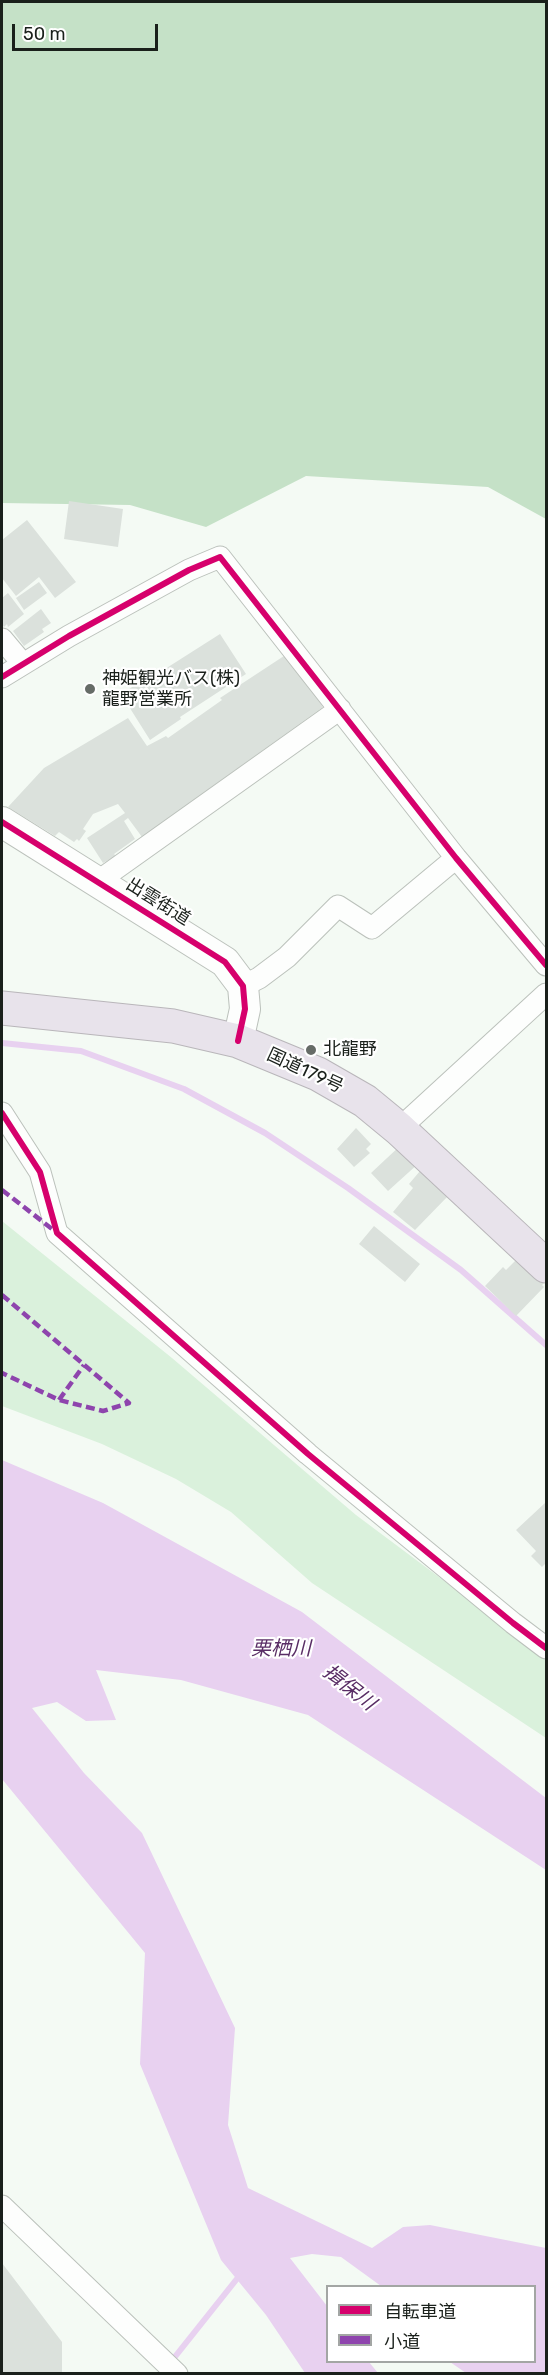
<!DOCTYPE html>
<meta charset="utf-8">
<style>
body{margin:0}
#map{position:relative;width:548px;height:2375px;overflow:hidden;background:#f4faf4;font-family:Rubik,"Noto Sans JP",sans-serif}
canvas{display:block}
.frame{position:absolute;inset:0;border:3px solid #1a201b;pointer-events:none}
.legend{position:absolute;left:326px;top:2285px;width:210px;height:78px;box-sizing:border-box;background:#fff;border:2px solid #a3a6a4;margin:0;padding:8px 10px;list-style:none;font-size:18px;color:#1a201b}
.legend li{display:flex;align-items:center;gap:12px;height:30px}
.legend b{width:30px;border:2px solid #a3a6a4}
.scale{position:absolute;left:12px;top:24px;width:146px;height:27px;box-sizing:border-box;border:3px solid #1a201b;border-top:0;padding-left:8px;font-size:18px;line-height:21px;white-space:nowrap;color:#1a201b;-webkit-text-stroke:4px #fff;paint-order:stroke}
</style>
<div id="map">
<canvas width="548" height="2375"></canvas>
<div class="frame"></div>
<ul class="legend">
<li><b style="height:8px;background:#d6006c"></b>自転車道</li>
<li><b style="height:8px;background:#8e44ad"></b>小道</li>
</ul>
<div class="scale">50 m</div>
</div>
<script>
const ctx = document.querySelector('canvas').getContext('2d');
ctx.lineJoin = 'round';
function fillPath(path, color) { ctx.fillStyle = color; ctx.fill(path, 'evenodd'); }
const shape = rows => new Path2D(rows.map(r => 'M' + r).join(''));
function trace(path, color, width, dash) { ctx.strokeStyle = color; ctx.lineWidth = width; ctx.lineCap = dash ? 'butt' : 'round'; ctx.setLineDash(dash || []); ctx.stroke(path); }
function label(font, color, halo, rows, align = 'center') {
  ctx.font = font + ' Rubik,"Noto Sans JP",sans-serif'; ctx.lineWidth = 4.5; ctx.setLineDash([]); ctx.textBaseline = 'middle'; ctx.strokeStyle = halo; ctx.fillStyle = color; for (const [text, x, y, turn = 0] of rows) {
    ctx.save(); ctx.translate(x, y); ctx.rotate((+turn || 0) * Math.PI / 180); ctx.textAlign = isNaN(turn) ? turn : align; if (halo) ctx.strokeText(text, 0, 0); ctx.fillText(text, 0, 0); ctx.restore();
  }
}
const green = shape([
 [2,1221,172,1358,356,1515,546,1657,546,1738,312,1583,231,1512,176,1479,102,1444,2,1406]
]);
const forest = shape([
 [2,2,546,2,546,519,488,487,306,476,206,527,130,505,2,503]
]);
const water = shape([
 [2,1460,103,1503,302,1612,546,1798,546,1870,308,1715,181,1680,96,1670,116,1720,86,1721,57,1702,32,1708,84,1773,142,1833,235,2028,228,2125,248,2188,372,2248,403,2227,430,2225,546,2248,546,2373,466,2373,450,2362,534,2362,534,2286,381,2286,341,2257,312,2254,290,2258,327,2306,328,2362,369,2362,378,2373,305,2373,266,2315,221,2260,140,2064,145,1953,2,1779]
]);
const stream = shape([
 [2,1043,81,1051,184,1089,265,1133,348,1188,461,1270,546,1345],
 [170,2363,240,2275]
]);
const building = shape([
 [69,501,123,509,118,547,64,539],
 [27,520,76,582,55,598,39,577,16,596,2,578,2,540],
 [39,582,47,593,24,610,16,598],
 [8,593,24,614,8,627,7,624,4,627,2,624,2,598],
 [41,609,51,623,42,629,44,632,24,646,13,631],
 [220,634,246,674,180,717,181,719,150,740,121,694,153,674,154,676],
 [287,654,323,707,142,837,128,818,124,821,135,839,114,854,116,856,103,863,87,838,125,813,118,804,93,814,83,829,86,831,79,841,77,839,74,842,59,832,55,836,8,807,44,768,128,718,147,746,166,736,168,738,222,700,220,698],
 [356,1128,371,1144,366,1149,370,1153,354,1167,337,1149],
 [402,1144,419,1163,388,1191,371,1173],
 [420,1171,449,1195,415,1230,393,1212,413,1188,409,1184],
 [374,1226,420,1264,405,1282,359,1244],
 [519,1257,545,1282,542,1285,544,1287,516,1316,485,1286,503,1267,506,1270],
 [545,1503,546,1563,542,1567,531,1556,536,1551,516,1530],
 [2,2263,62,2342,62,2374,2,2374]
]);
const street = shape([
 [2,639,23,664],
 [2,677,69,636,189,570,220,557,456,858,546,965],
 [97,882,340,709],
 [243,986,259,978,287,957,338,906,372,928,456,858],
 [2,1113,40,1172,57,1233,308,1454,513,1623,546,1648],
 [399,1129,546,994],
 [2,2206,177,2374]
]);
const secondary = shape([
 [2,822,225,962,243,986,245,1009,238,1041]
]);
const highway = shape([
 [2,1008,173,1026,238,1041,318,1074,365,1101,399,1129,546,1266]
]);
const quiet = shape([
 [2,1190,56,1232],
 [2,1295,129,1403,103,1411,59,1400,2,1373],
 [59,1400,84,1365]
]);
const cycleway = shape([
 [2,677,69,636,189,570,220,557,456,858,546,965],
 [2,822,225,962,243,986,245,1009,238,1041],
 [2,1113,40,1172,57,1233,308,1454,513,1623,546,1648]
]);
const markers = [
 [90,689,6,"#666c67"],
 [311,1050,6,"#666c67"]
];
const poiNames = [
 ["神姫観光バス(株)",102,679],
 ["龍野営業所",102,700],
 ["北龍野",323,1050]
];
const streetNames = [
 ["出雲街道",158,902,32],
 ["国道179号",305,1071,25]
];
const waterNames = [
 ["栗栖川",281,1649],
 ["揖保川",349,1688,38]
];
fillPath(green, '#daf1dc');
fillPath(forest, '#c5e1c7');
fillPath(water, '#e8d1f0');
trace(stream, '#e8d1f0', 6);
fillPath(building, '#dbe1dc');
trace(street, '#bbc1bb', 23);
trace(secondary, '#bbc1bb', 32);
trace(highway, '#b9b6ba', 35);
trace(street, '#fdfefd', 21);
trace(secondary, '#fdfefd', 30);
trace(highway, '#e8e3eb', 33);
trace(quiet, '#8e44ad', 4.5, [9, 4.5]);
trace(cycleway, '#d6006c', 6);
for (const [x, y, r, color] of markers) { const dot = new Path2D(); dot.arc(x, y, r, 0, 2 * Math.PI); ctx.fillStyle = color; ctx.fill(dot); trace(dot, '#fff', 2); }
label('18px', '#1a201b', '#fff', poiNames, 'left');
label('18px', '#1a201b', '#fff', streetNames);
label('italic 20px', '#592d65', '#fff', waterNames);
</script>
